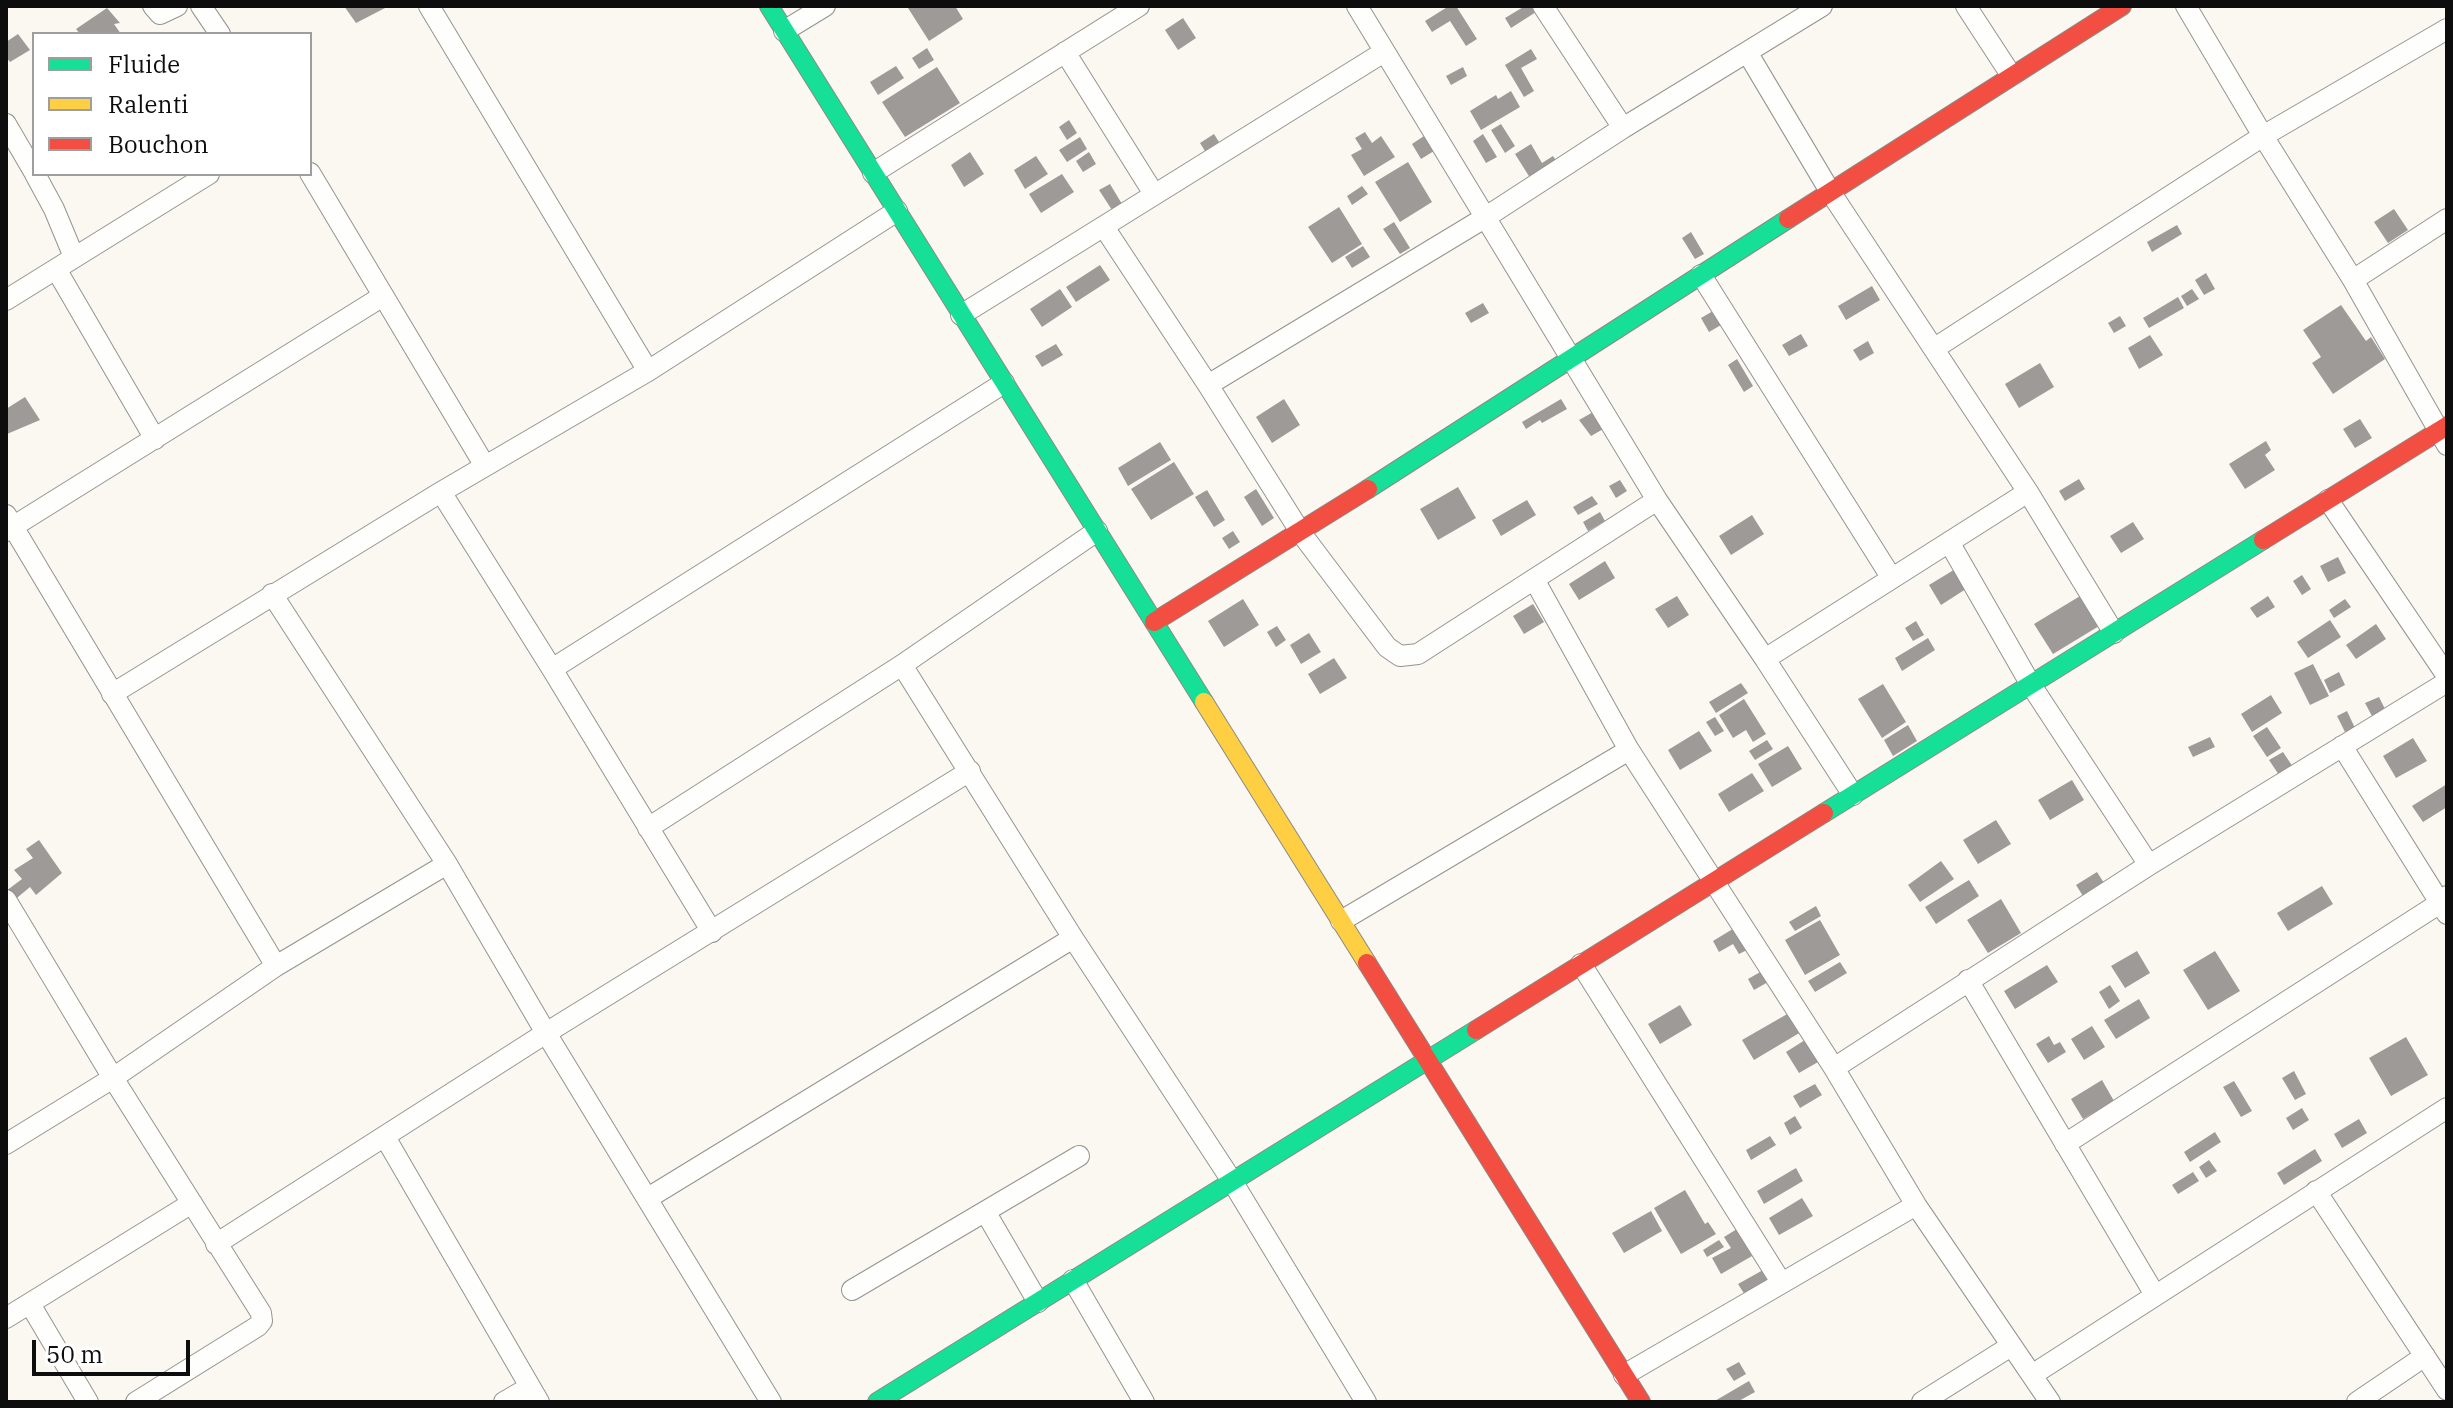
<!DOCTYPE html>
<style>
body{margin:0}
#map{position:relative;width:2453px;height:1408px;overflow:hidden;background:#fbf8f1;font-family:"IBM Plex Serif",serif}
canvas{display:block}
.frame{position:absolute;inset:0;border:8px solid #0d0d0d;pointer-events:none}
.legend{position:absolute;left:32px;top:32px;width:280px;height:144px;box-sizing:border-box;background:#fff;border:2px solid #9e9e9e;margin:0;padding:10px 14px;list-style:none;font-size:24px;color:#0d0d0d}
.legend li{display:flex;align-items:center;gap:16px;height:40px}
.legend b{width:40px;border:2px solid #9e9e9e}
.scale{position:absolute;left:32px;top:1340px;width:158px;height:36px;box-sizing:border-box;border:4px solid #0d0d0d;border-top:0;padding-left:10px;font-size:24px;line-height:28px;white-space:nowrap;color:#0d0d0d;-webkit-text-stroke:6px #fff;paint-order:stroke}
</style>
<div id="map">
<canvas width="2453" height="1408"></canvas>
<div class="frame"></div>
<ul class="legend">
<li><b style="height:10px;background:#16e098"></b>Fluide</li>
<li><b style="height:10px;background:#ffcf43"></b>Ralenti</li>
<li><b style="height:10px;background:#f24e42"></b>Bouchon</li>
</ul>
<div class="scale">50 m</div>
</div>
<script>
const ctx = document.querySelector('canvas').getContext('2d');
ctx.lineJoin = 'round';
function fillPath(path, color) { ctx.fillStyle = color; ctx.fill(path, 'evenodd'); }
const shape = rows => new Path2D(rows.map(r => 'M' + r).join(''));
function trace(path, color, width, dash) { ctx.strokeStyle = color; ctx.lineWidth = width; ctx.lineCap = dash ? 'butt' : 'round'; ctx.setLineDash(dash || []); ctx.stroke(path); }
const building = shape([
 [344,6,389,6,356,23],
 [912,6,955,6,963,19,929,41,908,8],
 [1449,6,1456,6,1477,39,1466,46,1450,21,1432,32,1425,21],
 [1525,6,1532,6,1536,12,1511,28,1505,18],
 [107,8,120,23,114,24,121,34,80,34,76,29],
 [1183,18,1196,38,1178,50,1165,30],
 [18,34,30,50,10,62,6,57,6,42],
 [927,48,934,60,919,69,912,58],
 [1531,49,1537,59,1521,68,1534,91,1524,97,1505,65],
 [896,66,904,78,878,95,870,82],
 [937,67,960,103,905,137,882,102],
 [1463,67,1467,76,1451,85,1446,76],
 [1511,91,1520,107,1481,130,1470,111,1496,95,1498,99],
 [1069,120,1077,133,1067,140,1059,127],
 [1501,124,1515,146,1505,153,1491,130],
 [1365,132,1372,143,1381,136,1395,157,1364,176,1351,155,1362,149,1355,138],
 [1214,134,1219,142,1205,151,1200,143],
 [1483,134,1497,157,1486,163,1473,141],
 [1424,136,1434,151,1421,159,1412,144],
 [1080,137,1087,149,1067,162,1059,150],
 [1531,144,1542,163,1553,156,1559,165,1532,181,1515,154],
 [970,152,984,174,964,187,951,165],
 [1089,152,1096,164,1083,172,1076,161],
 [1036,156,1048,174,1025,189,1014,170],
 [1408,162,1432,202,1400,222,1375,182],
 [1062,174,1074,192,1041,213,1029,194],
 [1110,184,1122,204,1112,210,1099,190],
 [1362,186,1368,194,1352,205,1347,196],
 [1339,207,1362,244,1332,263,1308,227],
 [2394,209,2408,230,2388,243,2374,222],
 [1394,222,1410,248,1400,254,1383,229],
 [2177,225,2182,234,2152,252,2147,242],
 [1691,232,1704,254,1695,259,1682,238],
 [1363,246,1370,257,1352,268,1345,257],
 [1100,265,1110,280,1076,302,1066,287],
 [2206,273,2215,289,2204,295,2195,280],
 [1872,286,1880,300,1846,320,1838,306],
 [1060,289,1072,307,1042,327,1030,309],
 [2192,289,2199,299,2187,306,2181,296],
 [2178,297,2184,308,2149,328,2143,318],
 [1483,303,1489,313,1471,323,1465,313],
 [2341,305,2366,341,2371,337,2385,359,2333,394,2312,363,2321,357,2303,330],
 [1713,311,1721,325,1709,332,1701,318],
 [2120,316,2126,326,2114,333,2108,323],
 [1801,334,1808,346,1789,356,1782,345],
 [2150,335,2163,355,2139,369,2128,348],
 [1868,341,1874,353,1860,361,1853,350],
 [1056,344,1063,355,1042,367,1035,356],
 [1737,359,1753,386,1744,392,1728,365],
 [2040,363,2054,387,2019,408,2005,384],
 [25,397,40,420,7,434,6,409],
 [1284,399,1300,425,1272,443,1256,417],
 [1561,399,1567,409,1542,423,1540,420,1526,429,1522,422],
 [1595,411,1605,428,1591,436,1579,420],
 [2360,419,2372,438,2355,448,2343,429],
 [2266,441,2271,450,2265,455,2275,470,2245,489,2229,464],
 [1160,442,1171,460,1128,486,1118,468],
 [1174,462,1194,494,1151,520,1131,489],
 [2079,479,2085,489,2065,501,2059,491],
 [1620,480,1627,491,1616,498,1609,486],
 [1458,487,1476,518,1438,540,1420,509],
 [1256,489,1274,518,1262,526,1244,497],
 [1207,490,1225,520,1214,527,1195,497],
 [1592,496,1598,504,1578,515,1573,507],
 [1527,500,1536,515,1501,536,1492,520],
 [1600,512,1605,521,1588,531,1583,522],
 [1752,515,1764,534,1731,555,1719,536],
 [2133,522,2144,539,2121,553,2110,536],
 [1233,531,1240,542,1229,549,1222,538],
 [2338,557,2346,573,2328,582,2320,566],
 [1605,561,1615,578,1579,600,1569,584],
 [1957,568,1969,587,1941,605,1929,585],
 [2302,575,2311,589,2302,595,2293,581],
 [2085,593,2104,623,2053,654,2034,624],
 [1677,596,1689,615,1668,628,1655,609],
 [2268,596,2275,607,2257,618,2250,608],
 [1243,599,1259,625,1224,647,1208,621],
 [2345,599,2351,607,2334,618,2329,610],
 [1533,604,1544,622,1524,634,1513,616],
 [2330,620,2341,637,2308,658,2297,642],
 [1916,621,1924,635,1913,641,1905,628],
 [2376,624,2386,639,2356,659,2346,645],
 [1277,626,1286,640,1276,647,1267,632],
 [1309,633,1321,652,1301,664,1290,645],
 [1928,638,1935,650,1902,671,1895,658],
 [1334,658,1347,678,1320,694,1308,674],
 [2313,664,2329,696,2310,705,2294,673],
 [2339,672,2345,685,2330,693,2324,680],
 [1741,683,1748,693,1716,713,1709,702],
 [1883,684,1906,722,1882,738,1858,699],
 [2271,695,2282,713,2252,732,2241,714],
 [2379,697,2385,709,2372,716,2365,703],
 [1744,699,1766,734,1753,742,1746,730,1733,738,1719,715],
 [2347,711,2355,728,2345,732,2337,716],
 [1715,717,1724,731,1715,736,1706,722],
 [1908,725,1917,741,1893,756,1884,740],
 [2267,727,2281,748,2267,757,2253,736],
 [1699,731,1712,751,1680,770,1668,750],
 [2210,737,2215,747,2193,757,2188,747],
 [2413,738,2427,761,2396,778,2383,756],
 [1767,740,1773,749,1755,760,1749,751],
 [1788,746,1802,769,1772,787,1758,764],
 [2283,752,2293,767,2279,775,2269,760],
 [1752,773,1764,791,1729,812,1718,794],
 [2072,780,2084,800,2050,820,2038,800],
 [2447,784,2447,807,2423,822,2412,806],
 [1996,820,2011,844,1978,864,1963,840],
 [39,840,62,873,36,895,30,887,12,902,6,891,22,879,14,870,33,858,26,849],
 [1941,861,1954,879,1920,902,1908,885],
 [2097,872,2104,883,2083,896,2076,885],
 [1969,880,1979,896,1936,924,1925,907],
 [2322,886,2333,904,2288,931,2277,913],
 [2001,899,2021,933,1988,953,1967,920],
 [1816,906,1821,916,1795,931,1789,922],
 [1820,920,1840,955,1805,975,1785,940],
 [1736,927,1749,949,1739,954,1733,944,1719,952,1713,941],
 [2137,951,2150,973,2125,988,2111,966],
 [2215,951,2240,991,2208,1010,2183,970],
 [1840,962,1847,973,1815,992,1808,981],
 [2047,965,2058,982,2015,1009,2004,991],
 [1762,971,1768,982,1754,990,1748,979],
 [2110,985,2120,1001,2109,1009,2099,992],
 [2139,999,2150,1018,2116,1039,2104,1020],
 [1680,1005,1692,1025,1660,1044,1648,1024],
 [1789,1013,1801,1032,1754,1060,1742,1040],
 [2092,1026,2105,1047,2084,1060,2071,1039],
 [2049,1036,2054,1045,2060,1042,2066,1052,2048,1063,2036,1044],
 [2406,1037,2428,1075,2391,1096,2369,1058],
 [1805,1040,1818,1062,1799,1073,1786,1052],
 [2294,1071,2306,1094,2295,1100,2282,1078],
 [2102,1080,2114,1101,2083,1119,2071,1099],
 [2234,1081,2252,1111,2241,1117,2223,1087],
 [1815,1084,1822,1095,1800,1108,1793,1096],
 [2302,1108,2309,1120,2293,1130,2286,1118],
 [1795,1116,1802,1128,1790,1135,1784,1123],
 [2359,1119,2367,1133,2342,1148,2334,1134],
 [2215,1132,2221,1142,2190,1162,2184,1152],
 [1770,1136,1776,1145,1751,1160,1746,1150],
 [2315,1149,2322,1161,2284,1185,2277,1173],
 [2209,1160,2217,1171,2206,1178,2199,1167],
 [1796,1168,1803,1181,1764,1204,1757,1191],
 [2193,1172,2199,1181,2178,1194,2172,1185],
 [1685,1190,1705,1224,1708,1222,1716,1234,1681,1254,1654,1208],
 [1802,1198,1813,1216,1779,1235,1769,1218],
 [1651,1211,1662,1231,1624,1253,1612,1233],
 [1737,1229,1752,1256,1721,1274,1712,1258,1731,1248,1724,1237],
 [1719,1240,1724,1247,1707,1257,1703,1250],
 [1763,1270,1769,1281,1745,1295,1738,1284],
 [1739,1362,1746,1374,1734,1381,1726,1369],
 [1749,1381,1755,1392,1737,1402,1713,1402]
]);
const street = shape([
 [153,6,160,14,177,6],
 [201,6,220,34],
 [429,6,648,371],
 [1357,6,1657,500,1765,659,1853,795],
 [1543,6,1623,128],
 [1966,6,2011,75],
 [2186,6,2263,136,2353,280,2447,445],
 [784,31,825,6],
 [1065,52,1154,194],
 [1747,52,1831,193,2028,492,2114,633],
 [6,124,34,172],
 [310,173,485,466],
 [873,173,1139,6],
 [35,174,54,209,74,257],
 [1104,227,1208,385,1301,533,1387,647,1400,656,1418,654,1657,500],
 [56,269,155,439],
 [1701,275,1891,577],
 [2353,280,2447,219],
 [6,300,209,174],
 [961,315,1384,52],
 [1935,348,2263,136,2447,29],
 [1208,385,1486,217,1623,128,1822,6],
 [441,492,552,669,712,932],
 [2328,500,2447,676],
 [6,515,276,966],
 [6,531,383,296],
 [1949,542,2031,685,2149,865],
 [1535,581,1629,750,1834,1068,1916,1205,2050,1402],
 [272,594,447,864,546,1033,771,1402],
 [1765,659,2028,492],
 [902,665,1073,938,1232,1181,1366,1402],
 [552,669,1004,383],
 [112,694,441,492,648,371,897,211],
 [2342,746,2447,914],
 [648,828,902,665,1097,531],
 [6,900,113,1078,261,1313,262,1321,258,1326,136,1402],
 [1341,921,1629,750],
 [1581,964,1781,1282],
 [1968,980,2155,1295],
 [1834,1068,2149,865,2447,682],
 [385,1137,539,1402],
 [6,1144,113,1078,276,966,447,864],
 [2065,1144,2440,903,2447,896],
 [2316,1191,2447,1390],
 [648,1198,1073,938],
 [986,1213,1038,1302],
 [216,1244,546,1033,970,771],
 [1073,1280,1144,1402],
 [852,1290,1079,1156],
 [30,1304,88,1402],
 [6,1318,192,1203],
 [1624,1375,1916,1205],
 [2032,1375,2447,1108],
 [504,1402,530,1387],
 [1922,1402,2011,1346],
 [2357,1402,2425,1356]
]);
const fast = shape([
 [769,6,1204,702],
 [1368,489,1788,219],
 [1824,813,2263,540],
 [877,1402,1476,1030]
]);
const slow = shape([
 [1204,702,1367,963]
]);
const jam = shape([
 [1788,219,2122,6],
 [2263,540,2447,426],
 [1154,622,1368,489],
 [1367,963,1641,1402],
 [1476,1030,1824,813]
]);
fillPath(building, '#9e9a97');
trace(street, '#949390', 22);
trace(fast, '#8b8986', 20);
trace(slow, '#8b8986', 20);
trace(jam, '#8b8986', 20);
trace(street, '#fefefd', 20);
trace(fast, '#16e098', 18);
trace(slow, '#ffcf43', 18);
trace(jam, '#f24e42', 18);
</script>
